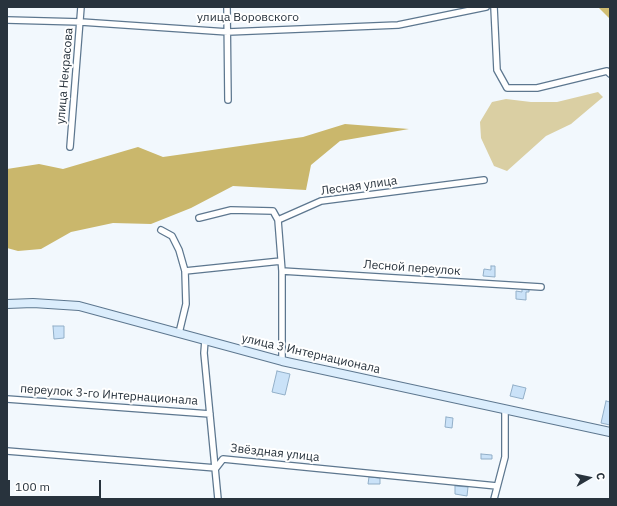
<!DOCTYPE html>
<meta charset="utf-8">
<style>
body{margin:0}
#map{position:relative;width:617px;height:506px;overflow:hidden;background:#f2f8fd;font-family:"IBM Plex Sans",sans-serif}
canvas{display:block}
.frame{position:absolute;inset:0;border:8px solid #28333d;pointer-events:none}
.north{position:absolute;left:569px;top:458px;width:40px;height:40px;-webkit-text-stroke:3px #fff;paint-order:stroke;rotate:81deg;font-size:11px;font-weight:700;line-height:16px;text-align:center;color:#28333d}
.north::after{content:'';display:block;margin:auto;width:14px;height:18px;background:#28333d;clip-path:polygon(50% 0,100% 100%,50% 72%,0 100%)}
.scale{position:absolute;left:8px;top:480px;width:93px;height:18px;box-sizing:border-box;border:2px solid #28333d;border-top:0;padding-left:5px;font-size:12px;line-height:14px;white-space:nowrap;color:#28333d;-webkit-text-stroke:3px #fff;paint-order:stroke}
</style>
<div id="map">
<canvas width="617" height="506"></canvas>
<div class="frame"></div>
<div class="north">С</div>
<div class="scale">100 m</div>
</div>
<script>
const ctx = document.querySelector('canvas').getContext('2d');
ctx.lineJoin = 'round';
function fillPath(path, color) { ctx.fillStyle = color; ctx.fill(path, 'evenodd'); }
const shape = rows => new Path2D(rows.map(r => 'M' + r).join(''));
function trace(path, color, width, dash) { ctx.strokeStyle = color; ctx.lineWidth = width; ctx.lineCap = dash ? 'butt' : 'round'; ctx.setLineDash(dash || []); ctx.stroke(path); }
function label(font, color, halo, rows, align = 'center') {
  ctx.font = font + ' "IBM Plex Sans",sans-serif'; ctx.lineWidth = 4; ctx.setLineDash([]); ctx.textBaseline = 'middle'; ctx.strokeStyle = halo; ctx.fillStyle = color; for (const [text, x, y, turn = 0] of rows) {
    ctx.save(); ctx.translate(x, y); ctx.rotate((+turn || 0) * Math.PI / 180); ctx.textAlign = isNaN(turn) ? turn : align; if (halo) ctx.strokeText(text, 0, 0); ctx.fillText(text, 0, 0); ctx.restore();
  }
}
const green = shape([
 [598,92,603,97,571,124,546,136,507,171,494,166,481,138,480,122,492,102,506,99,531,102,557,102]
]);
const forest = shape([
 [598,7,610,7,610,19]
]);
const water = shape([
 [345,124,409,129,340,141,311,165,306,190,233,186,191,208,151,224,113,223,71,232,41,249,18,251,7,248,7,169,39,164,63,169,138,147,163,157,303,137]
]);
const building = shape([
 [491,266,495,266,495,277,483,276,484,269,491,270,491,266],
 [522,287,529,288,529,292,526,292,526,300,516,299,516,291,522,292,522,287],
 [53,326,64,326,64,338,54,339,53,326],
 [277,371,290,374,285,395,272,392,277,371],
 [513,385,526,388,523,399,510,396,513,385],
 [606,401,610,402,610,425,601,423,606,401],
 [446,417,453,418,452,428,445,427,446,417],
 [481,454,492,455,492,459,481,459,481,454],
 [369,477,380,478,380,484,368,484,369,477],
 [455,486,468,487,467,496,455,494,455,486]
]);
const street = shape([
 [227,7,228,100],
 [494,7,497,70,507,88,537,88,607,71,610,74],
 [7,20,81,22,228,32,398,25,486,7],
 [70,147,81,7],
 [199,218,231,210,273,211,278,220,321,201,484,180],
 [278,220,282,271,282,361],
 [161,230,172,236,179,250,185,271,186,304,179,333],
 [185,271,281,261],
 [282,271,541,287],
 [205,340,204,353,218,499],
 [7,399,210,414],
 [7,451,216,468,223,459,497,486],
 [494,499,505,457,505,410]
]);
const secondary = shape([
 [7,304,33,303,79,306,282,361,610,432]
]);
const streetNames = [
 ["улица Воровского",248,18],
 ["улица Некрасова",65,76,-85],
 ["Лесная улица",359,186,-8],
 ["Лесной переулок",412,268,4],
 ["улица 3 Интернационала",311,354,13],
 ["переулок 3-го Интернационала",109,395,4],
 ["Звёздная улица",275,453,6]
];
fillPath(green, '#dacfa3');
fillPath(forest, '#d1be73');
fillPath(water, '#cab76c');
fillPath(building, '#cae2f8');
trace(building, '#92afc8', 1);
trace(street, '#5d778f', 8);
trace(secondary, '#5d778f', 10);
trace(street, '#fff', 5.5);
trace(secondary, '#dbedfc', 8);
label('12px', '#28333d', '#fff', streetNames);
</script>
